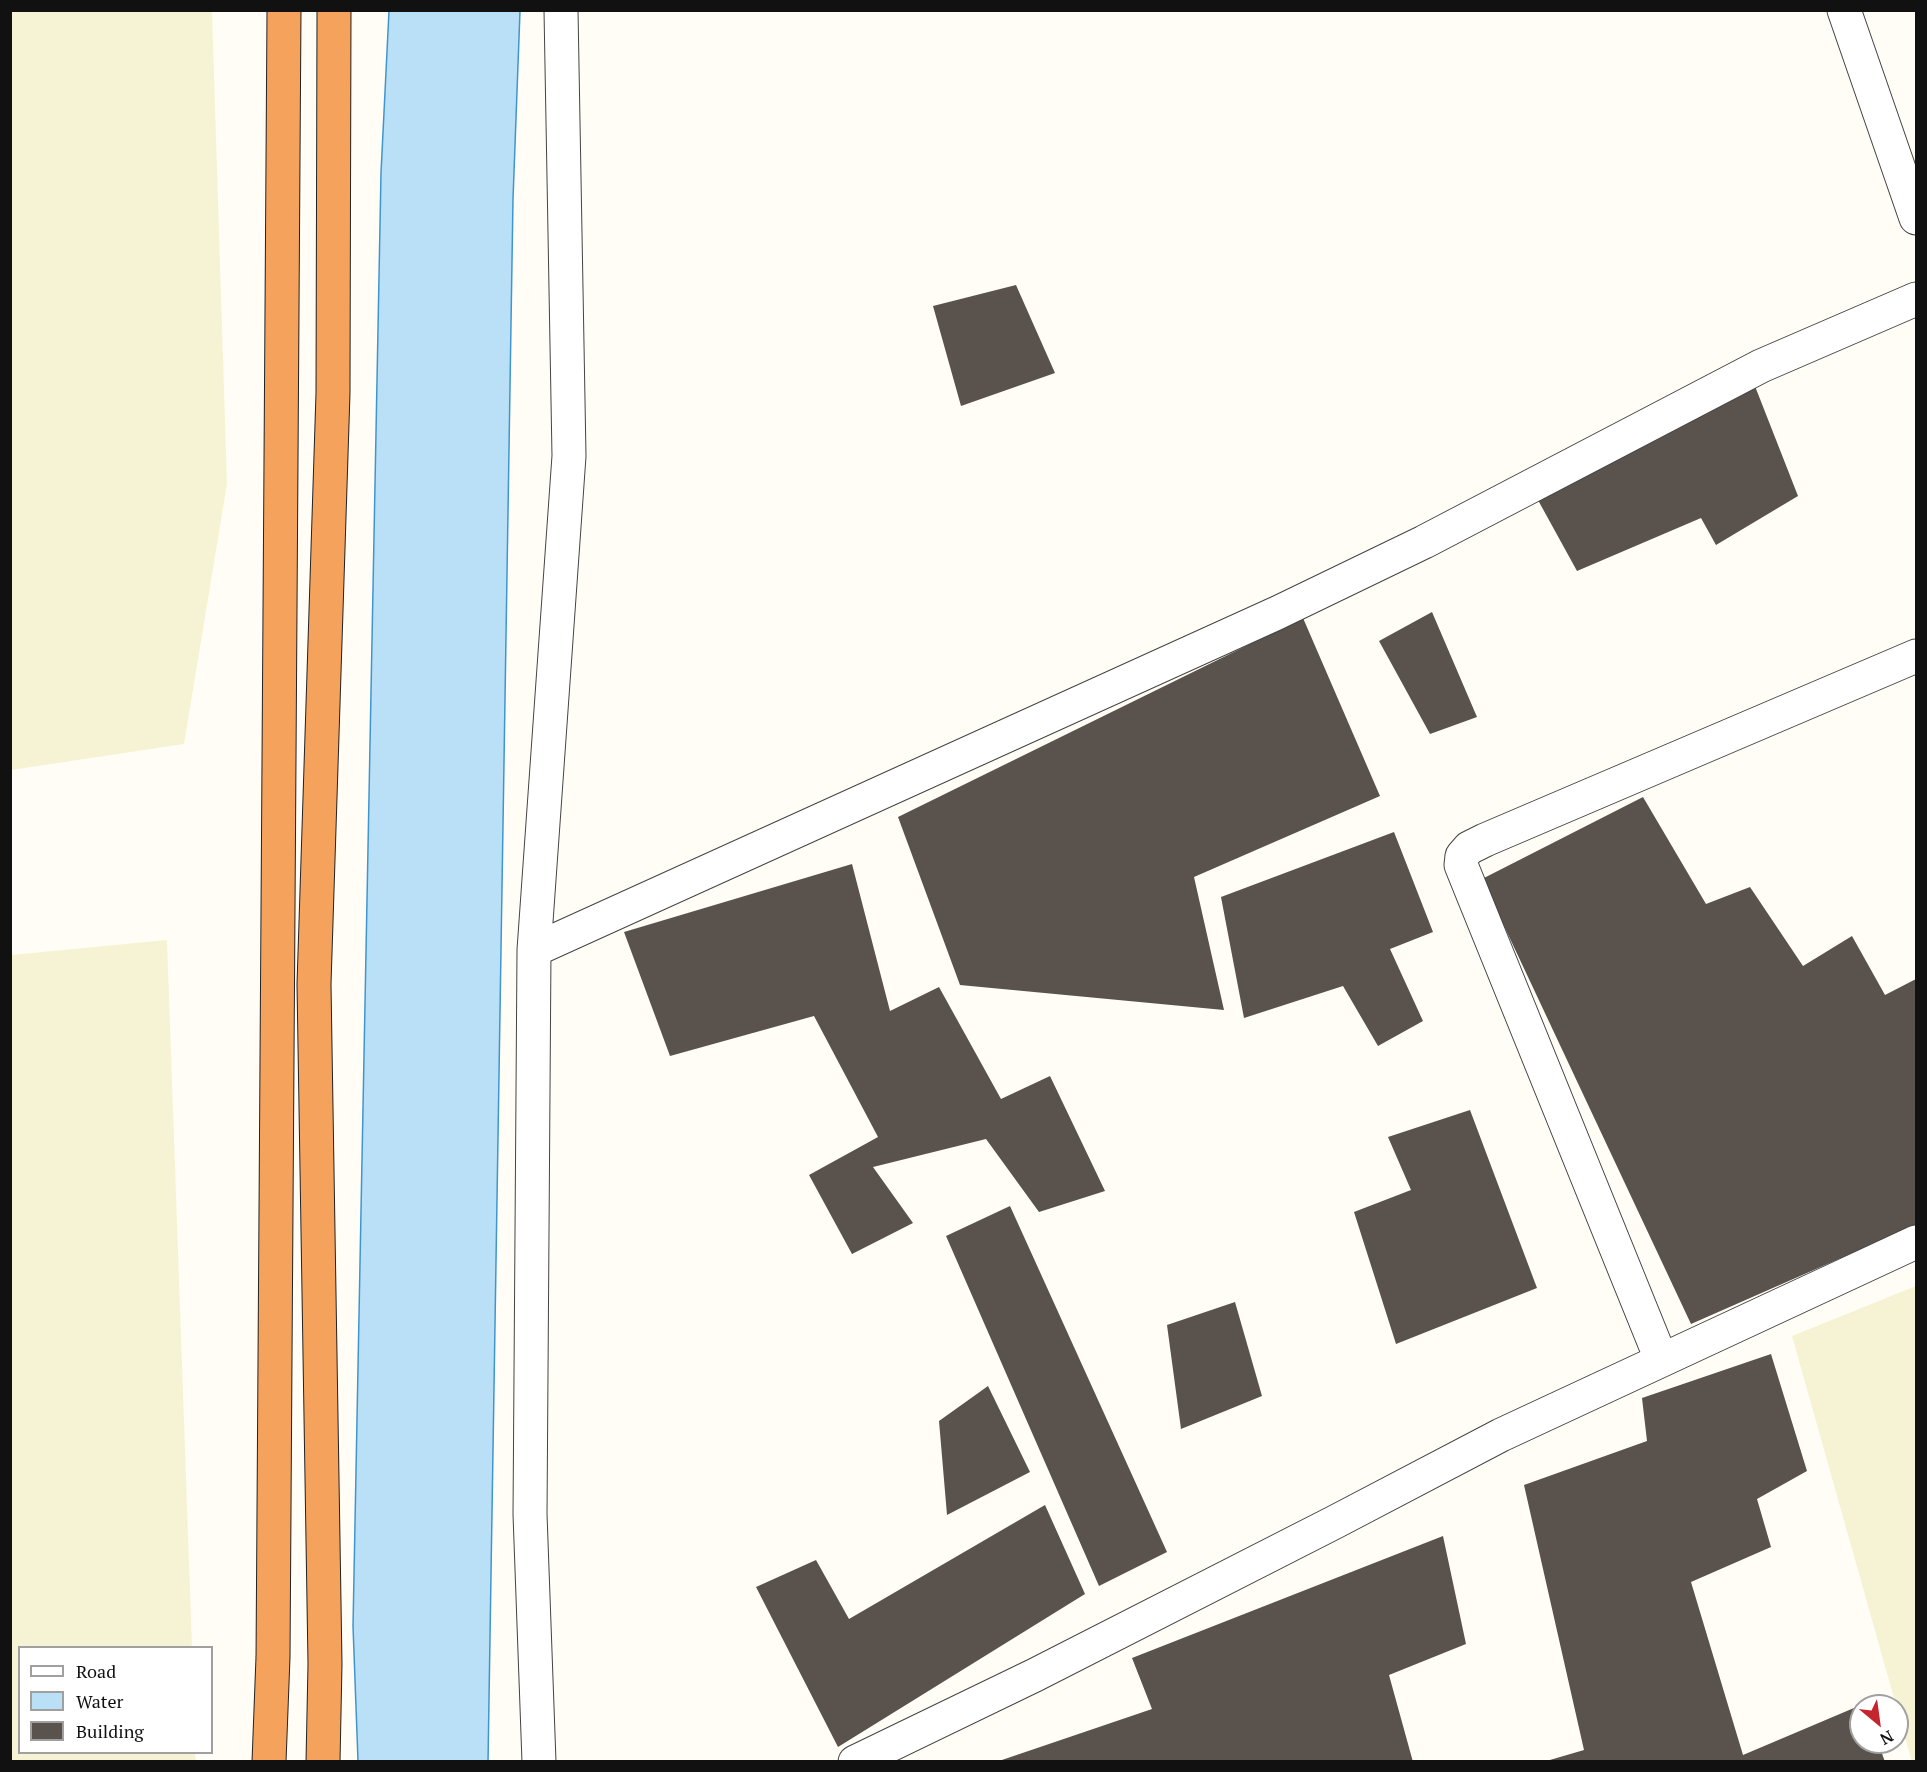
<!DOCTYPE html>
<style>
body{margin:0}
#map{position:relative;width:1927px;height:1772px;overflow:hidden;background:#fffdf5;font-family:"PT Serif",serif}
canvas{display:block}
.frame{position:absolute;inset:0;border:12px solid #111;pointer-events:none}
.legend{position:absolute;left:18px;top:1646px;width:195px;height:108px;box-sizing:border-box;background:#fff;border:2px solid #a0a0a0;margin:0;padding:8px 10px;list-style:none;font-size:18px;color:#111}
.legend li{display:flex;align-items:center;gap:12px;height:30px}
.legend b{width:30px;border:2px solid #a0a0a0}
.north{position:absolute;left:1849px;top:1694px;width:60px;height:60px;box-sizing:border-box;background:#fff;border:2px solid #a0a0a0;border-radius:50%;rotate:151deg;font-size:16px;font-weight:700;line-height:24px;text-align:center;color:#111}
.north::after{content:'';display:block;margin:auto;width:21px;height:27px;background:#c4262e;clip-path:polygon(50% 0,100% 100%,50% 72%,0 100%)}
</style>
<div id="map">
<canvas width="1927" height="1772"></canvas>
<div class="frame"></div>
<ul class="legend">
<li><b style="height:8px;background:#fff"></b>Road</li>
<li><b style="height:16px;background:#b9e0f7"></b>Water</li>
<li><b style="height:16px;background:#5a524d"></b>Building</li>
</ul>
<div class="north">N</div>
</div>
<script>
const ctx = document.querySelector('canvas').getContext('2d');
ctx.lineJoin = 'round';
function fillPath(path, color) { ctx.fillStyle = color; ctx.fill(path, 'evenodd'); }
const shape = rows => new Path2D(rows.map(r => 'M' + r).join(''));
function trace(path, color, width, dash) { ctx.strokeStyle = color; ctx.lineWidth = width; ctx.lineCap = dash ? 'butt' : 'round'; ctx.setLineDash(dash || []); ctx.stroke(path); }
const farmland = shape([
 [11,10,212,11,227,484,184,744,11,770],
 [167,940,192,1647,20,1648,20,1752,195,1753,196,1761,11,1761,11,955],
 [1916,1286,1916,1761,1912,1762,1792,1336]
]);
const water = shape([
 [389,11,520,11,513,199,488,1761,358,1761,353,1626,381,173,389,11]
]);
const building = shape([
 [1016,285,1055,373,961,406,933,306],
 [1751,376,1798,496,1716,545,1701,518,1577,571,1533,491],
 [1432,612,1477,717,1430,734,1379,641],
 [1303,618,1380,796,1194,877,1224,1010,960,985,898,817],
 [1643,797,1706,904,1750,887,1803,966,1852,936,1885,995,1916,979,1916,1225,1691,1324,1482,879],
 [1394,832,1433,932,1390,949,1423,1021,1378,1046,1343,986,1244,1018,1221,897],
 [852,864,890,1011,939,987,1001,1099,1050,1076,1105,1191,1039,1212,986,1139,873,1167,913,1223,852,1254,809,1175,878,1137,814,1016,670,1056,624,932],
 [1470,1110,1537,1288,1396,1344,1354,1212,1411,1190,1388,1137],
 [1010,1206,1167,1552,1099,1586,946,1236],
 [1235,1302,1262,1396,1181,1429,1167,1325],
 [1771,1354,1807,1471,1757,1499,1771,1547,1691,1582,1743,1755,1861,1705,1861,1742,1878,1742,1885,1762,1543,1762,1584,1750,1524,1485,1647,1441,1642,1398],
 [988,1386,1030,1472,947,1515,939,1421],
 [1045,1505,1085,1594,838,1747,756,1587,816,1560,849,1619],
 [1443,1536,1466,1644,1389,1675,1413,1762,996,1762,1152,1709,1132,1658]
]);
const minor = shape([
 [1844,10,1916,218],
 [534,950,1277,613,1424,542,1761,366,1916,299],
 [1661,1359,1461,865,1462,856,1469,848,1485,840,1916,656],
 [539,1762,530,1514,534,950,569,456,561,10],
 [855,1762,1035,1675,1335,1522,1501,1435,1916,1242]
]);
const highway = shape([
 [269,1762,273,1657,284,10],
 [323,1762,325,1664,314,984,333,393,334,10]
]);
fillPath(farmland, '#f6f3d4');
fillPath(water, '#b9e0f7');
trace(water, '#3f96cf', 1.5);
fillPath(building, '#5a524d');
trace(minor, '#444', 35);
trace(highway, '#222', 35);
trace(minor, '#fff', 33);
trace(highway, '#f5a25d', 33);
</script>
